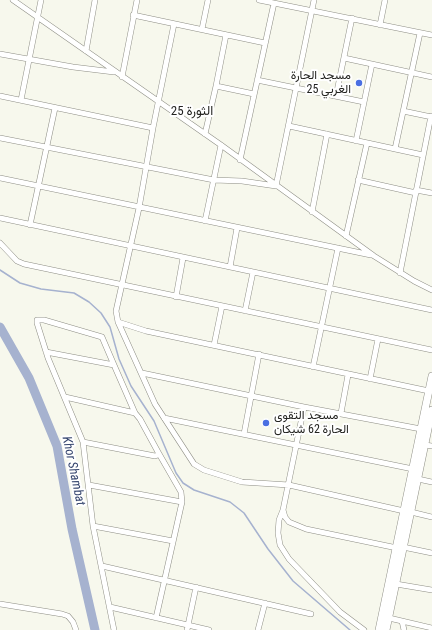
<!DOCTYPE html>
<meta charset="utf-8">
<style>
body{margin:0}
canvas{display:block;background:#f7f8ed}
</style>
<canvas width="432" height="630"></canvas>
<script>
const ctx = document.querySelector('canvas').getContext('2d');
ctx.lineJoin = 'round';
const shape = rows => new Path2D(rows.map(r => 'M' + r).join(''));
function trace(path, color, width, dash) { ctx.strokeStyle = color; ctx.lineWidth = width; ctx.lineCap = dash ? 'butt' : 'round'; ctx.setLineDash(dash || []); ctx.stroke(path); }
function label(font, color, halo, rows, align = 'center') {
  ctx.font = font + ' "Roboto Condensed",Vazirmatn,sans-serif'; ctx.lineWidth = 4; ctx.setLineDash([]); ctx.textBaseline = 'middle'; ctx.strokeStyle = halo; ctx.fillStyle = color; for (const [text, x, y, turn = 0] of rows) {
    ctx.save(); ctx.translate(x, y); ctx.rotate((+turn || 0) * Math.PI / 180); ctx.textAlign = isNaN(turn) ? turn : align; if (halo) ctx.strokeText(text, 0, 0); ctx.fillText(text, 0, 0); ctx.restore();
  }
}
const stream = shape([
 [0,270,20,283,41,289,74,293,89,302,101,313,110,327,119,359,131,386,154,421,176,473,183,483,194,490,230,502,244,513,268,549,293,581,350,630]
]);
const river = shape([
 [0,327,29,378,57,446,72,529,95,630]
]);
const street = shape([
 [13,0,221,145,374,256,414,281,432,290],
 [259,0,432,35],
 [133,15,265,43],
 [380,25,385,0],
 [202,29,208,0],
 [86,51,95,0],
 [0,54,73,67,114,72],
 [344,58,432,77],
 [122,77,137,0],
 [257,80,364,102],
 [216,86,226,35],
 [0,96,153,128,174,24],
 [336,96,352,18],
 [21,100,41,0],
 [403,111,432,117],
 [289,126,423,155],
 [153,128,139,208,116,311,118,322,146,331,429,391],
 [205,134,216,86,254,94],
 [0,138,214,180,242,181,276,186,314,0],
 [356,141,372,64],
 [395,149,420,33],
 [240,160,274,3],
 [0,178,371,255],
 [358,180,416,193],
 [416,190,432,193],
 [312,212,327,134],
 [0,218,432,310],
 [205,221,221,145],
 [30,225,55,108],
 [346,236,367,143],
 [0,243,17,261,24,264,432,350],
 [230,267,237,228],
 [400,273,431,116],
 [176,297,183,258],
 [245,311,253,272],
 [118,322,155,404,194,464,204,470,242,482,289,485,404,511],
 [214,345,222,306],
 [46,352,114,365,135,413],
 [114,365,102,337,44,320,37,320,37,323,48,358,83,442,93,526,114,630],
 [313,367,338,248],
 [142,373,304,407,421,429],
 [370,379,378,339],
 [65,397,135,413,140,419,158,452,158,455,155,456,83,442],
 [304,407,283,510,285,517,289,522,306,529,397,548],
 [341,413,348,375],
 [164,418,413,469],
 [244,434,259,354],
 [425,445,432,446],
 [418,479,432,482],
 [89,485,182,502],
 [283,510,279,520,278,533,280,545,289,559,340,612,364,630],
 [411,512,432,517],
 [93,526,173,541],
 [403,547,432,553],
 [102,566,311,614],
 [396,584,432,590],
 [0,604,62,614,68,616,73,622,76,630],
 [110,607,209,630],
 [156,618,182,502,181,492,158,452],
 [389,618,432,628],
 [402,621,404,630],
 [187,630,196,587],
 [258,630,265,603]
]);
const secondary = shape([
 [379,630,432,376],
 [386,630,432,410]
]);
const markers = [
 [359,83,4,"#4a6fe2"],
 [266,423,4,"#4a6fe2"]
];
const poiNames = [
 ["مسجد الحارة",351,76],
 ["25 الغربي",351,90],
 ["مسجد التقوى",274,416,"left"],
 ["الحارة 62 شيكان",274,430,"left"]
];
const neighbourhoodNames = [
 ["الثورة 25",192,112]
];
const waterNames = [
 ["Khor Shambat",73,471,78]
];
trace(stream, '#a6b2cf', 1.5);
trace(river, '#a6b2cf', 9);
trace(street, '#8e8e85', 6);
trace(secondary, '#8e8e85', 8);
trace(street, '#fff', 5);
trace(secondary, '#fff', 7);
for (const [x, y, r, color] of markers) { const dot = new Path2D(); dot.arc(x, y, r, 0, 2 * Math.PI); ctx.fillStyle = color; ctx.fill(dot); trace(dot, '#fff', 1.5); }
label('12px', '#232320', '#fff', poiNames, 'right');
label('13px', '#232320', '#fff', neighbourhoodNames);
label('italic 13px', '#34446d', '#fff', waterNames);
</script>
